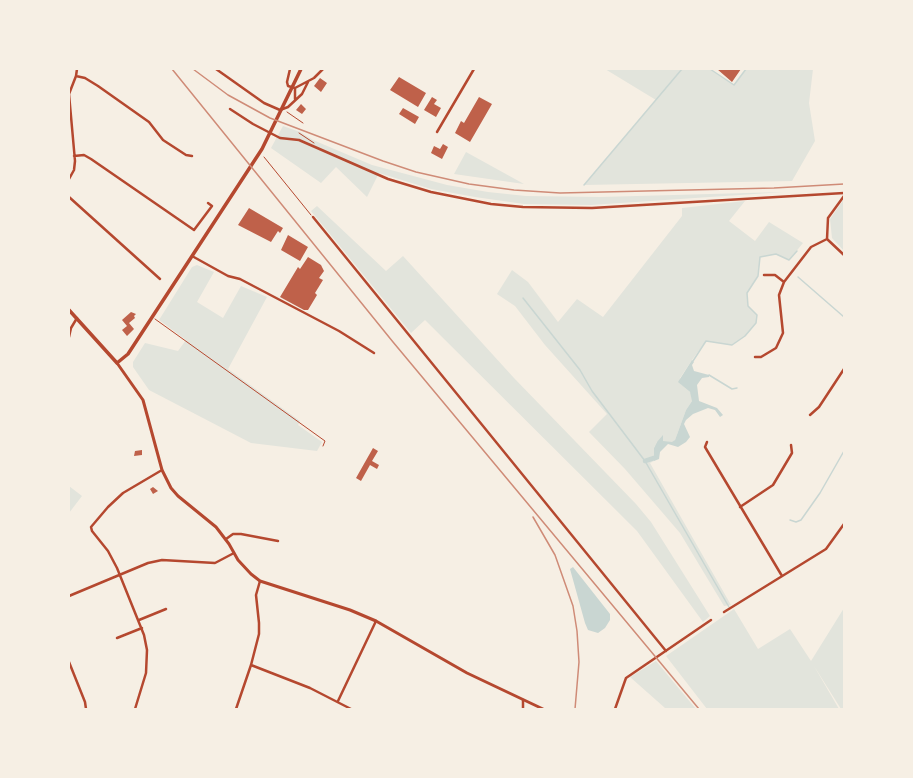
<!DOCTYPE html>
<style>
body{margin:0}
#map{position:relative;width:913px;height:778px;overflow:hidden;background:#f6efe4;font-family:Roboto,sans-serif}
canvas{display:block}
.frame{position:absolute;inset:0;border:70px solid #f6efe4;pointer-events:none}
</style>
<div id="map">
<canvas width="913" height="778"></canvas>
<div class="frame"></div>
</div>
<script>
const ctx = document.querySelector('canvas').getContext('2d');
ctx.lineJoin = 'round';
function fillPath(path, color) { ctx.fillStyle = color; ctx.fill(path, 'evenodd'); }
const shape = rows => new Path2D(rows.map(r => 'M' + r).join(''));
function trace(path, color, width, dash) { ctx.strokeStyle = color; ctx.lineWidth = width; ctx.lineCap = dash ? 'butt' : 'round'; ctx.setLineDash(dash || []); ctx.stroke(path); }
const green = shape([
 [605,69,710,69,734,85,746,69,813,69,809,103,815,141,792,181,584,185,656,100],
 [283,126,300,132,313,140,372,165,447,185,488,192,526,196,600,197,784,192,591,205,524,204,475,197,431,189,379,173,367,197,336,167,321,183,271,148],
 [466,152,524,184,454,174],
 [844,199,844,251,832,238,830,219],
 [745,201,729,221,755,241,769,222,803,243,789,260,776,254,760,257,758,276,747,294,748,306,757,315,756,323,745,336,732,345,706,341,692,360,680,378,682,385,692,394,692,401,686,410,675,440,673,443,657,442,654,448,654,461,650,463,731,605,724,606,680,533,625,469,589,432,607,414,545,345,515,306,497,294,512,270,528,282,558,322,577,299,603,317,682,216,682,208],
 [317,206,386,271,403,256,514,378,636,504,651,522,710,616,703,622,637,531,425,320,411,333,311,211],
 [197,265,214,272,197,302,223,318,241,286,267,297,228,369,300,421,298,425,322,442,317,451,251,443,149,390,133,367,133,362,145,343,178,351,186,340,159,320,192,267],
 [69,486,82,496,69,513],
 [844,608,844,709,841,709,814,666,839,709,707,709,666,656,734,609,758,649,790,629,811,661],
 [656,661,696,709,664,709,665,708,630,677]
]);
const water = shape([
 [692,360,694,362,692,365,694,371,709,375,709,377,702,378,697,385,699,401,717,408,723,415,720,417,715,410,708,408,693,414,686,420,684,424,690,437,686,442,678,447,668,444,660,452,659,459,654,461,654,448,657,442,663,435,663,441,672,442,675,440,686,410,692,401,690,392,678,382],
 [573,567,610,614,610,620,605,628,598,633,588,630,585,623,570,569]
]);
const stream = shape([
 [710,69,734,85,746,69],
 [584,185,682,69],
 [798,277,844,317],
 [523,298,580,370,592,391,645,461,729,607],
 [693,361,706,341,732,345,745,336,756,323,757,315,748,306,747,293,758,276,760,257,776,254,789,260,797,251],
 [709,375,732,389,737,388],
 [790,520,796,522,801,520,820,493,844,451]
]);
const canal = shape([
 [645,461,654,458]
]);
const building = shape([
 [717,69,741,69,732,82],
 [399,77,426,93,418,107,390,90],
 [320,78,327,83,321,92,314,86],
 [432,97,437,100,434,104,441,108,436,117,424,110],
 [479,97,492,104,470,142,455,133,461,121,464,123],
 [301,104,306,109,302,114,296,110],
 [403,108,419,117,415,124,399,114],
 [443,144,448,147,442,159,431,153,434,146,440,149],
 [249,208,283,228,280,233,278,231,271,242,238,225],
 [288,235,308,247,300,261,281,250],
 [308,257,321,265,324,271,319,278,323,280,315,293,317,295,308,310,304,310,280,297,298,267,300,269],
 [131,312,136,314,134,316,135,318,129,323,134,329,127,336,122,330,127,326,122,320],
 [373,448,378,451,372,461,379,465,377,469,370,465,361,481,356,478],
 [142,450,142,455,134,456,135,451],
 [153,487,158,491,153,494,150,489]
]);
const path = shape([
 [287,112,303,123],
 [299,133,314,143],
 [264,157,311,215],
 [155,319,325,441,323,446]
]);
const minor = shape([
 [216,69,264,103,280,110,288,107,302,94,308,82],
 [290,69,287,82,288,86,295,88,314,78,323,69],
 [76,76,85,78,98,86,149,122,163,140,186,155,192,156],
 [295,99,295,88],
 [230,109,253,124,280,138,299,140,388,179,431,192,491,204,523,207,592,208,844,193],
 [437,132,474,69],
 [74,156,84,155,91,159,194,230,212,206,208,203],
 [69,179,74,170,75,161,69,94,76,76,77,69],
 [844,196,828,218,827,239,844,255],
 [69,197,160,279],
 [313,217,666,651],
 [192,256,228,276,240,279,339,331,374,353],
 [764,275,775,275,784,282],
 [69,337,71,328,77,318],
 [755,357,761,357,776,348,783,333,779,295,784,282,811,247,827,239],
 [810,415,819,407,844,369],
 [707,442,705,447,782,576],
 [740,507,773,485,792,453,791,445],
 [226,539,233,534,241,534,278,541],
 [69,596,148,563,162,560,215,563,234,553],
 [724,612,826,549,844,524],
 [139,620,166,609],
 [117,638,142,628],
 [69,662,85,702,86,709],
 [251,665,310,688,351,709],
 [523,700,523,709],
 [338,701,376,621],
 [135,709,146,673,147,650,144,635,117,568,108,551,92,531,91,527,108,507,123,493,162,470],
 [236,709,251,665,259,634,259,623,256,595,260,581],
 [615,709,626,678,711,620]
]);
const tertiary = shape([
 [117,363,143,400,162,470,171,488,178,496,216,527,229,544,238,560,251,574,260,581,350,610,376,621,467,673,543,709]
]);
const secondary = shape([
 [69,310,117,363,128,354,262,149,301,69]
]);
const rail = shape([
 [172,69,393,342,699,709],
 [193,69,228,95,270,118,383,161,416,172,469,184,514,190,560,193,774,188,844,184],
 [533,517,555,555,573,606,577,631,579,662,575,709]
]);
fillPath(green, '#e2e4dc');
fillPath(water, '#c9d6d2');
trace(stream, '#c9d6d2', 1.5);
trace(canal, '#c9d6d2', 4.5);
fillPath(building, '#bf614a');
trace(path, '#b5482f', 1);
trace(minor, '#b5482f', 2.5);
trace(tertiary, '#b5482f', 3);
trace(secondary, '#b5482f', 3.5);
trace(rail, '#cf8b77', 1.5);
</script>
